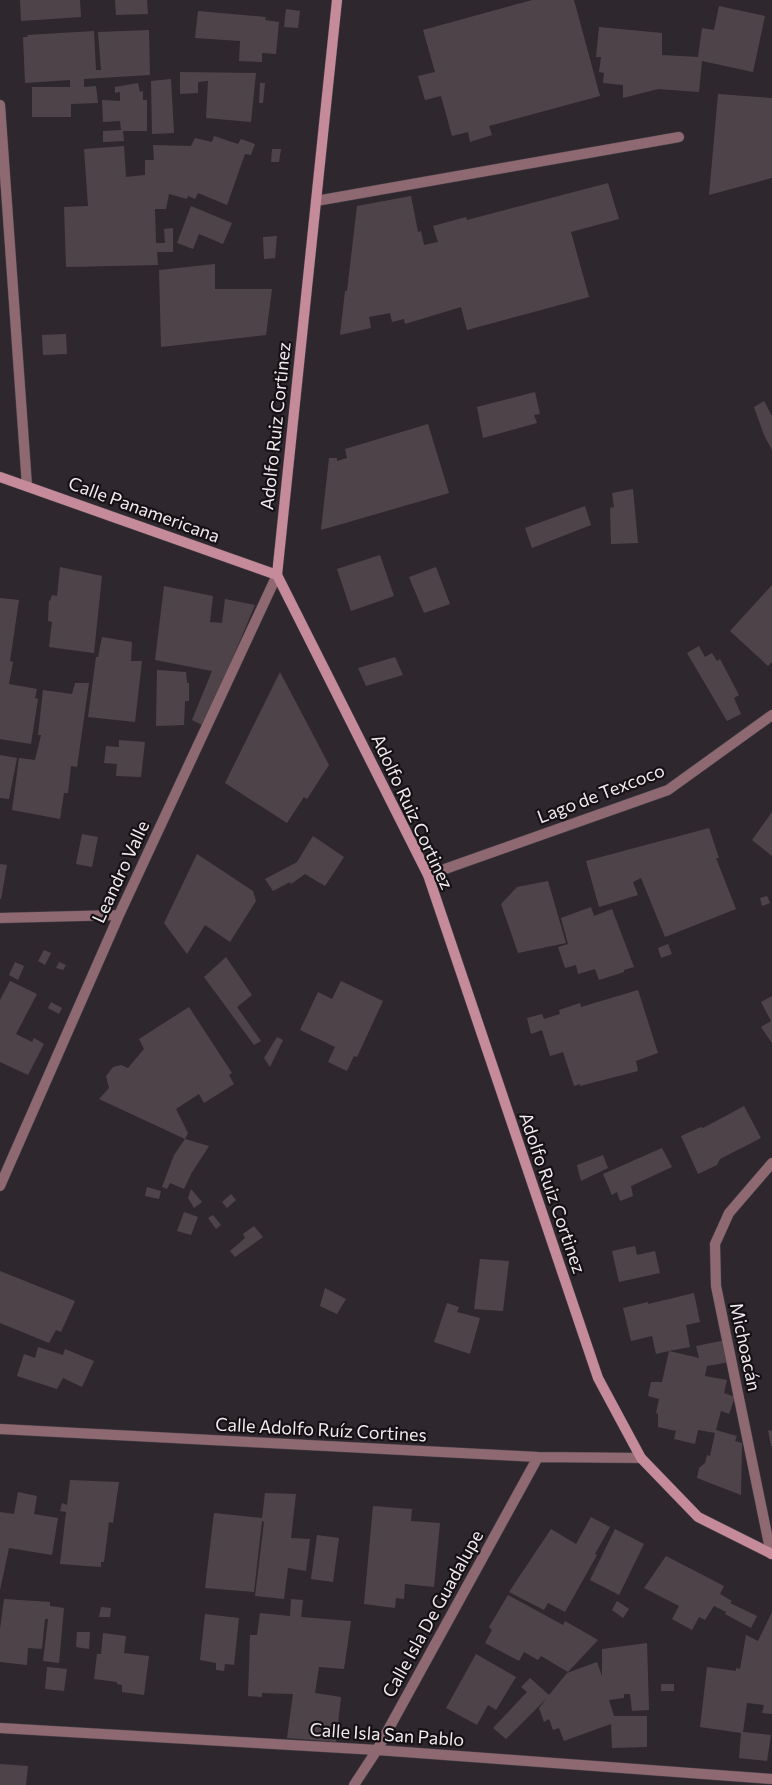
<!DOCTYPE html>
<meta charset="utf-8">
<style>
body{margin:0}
canvas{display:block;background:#2f272e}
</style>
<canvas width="772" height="1785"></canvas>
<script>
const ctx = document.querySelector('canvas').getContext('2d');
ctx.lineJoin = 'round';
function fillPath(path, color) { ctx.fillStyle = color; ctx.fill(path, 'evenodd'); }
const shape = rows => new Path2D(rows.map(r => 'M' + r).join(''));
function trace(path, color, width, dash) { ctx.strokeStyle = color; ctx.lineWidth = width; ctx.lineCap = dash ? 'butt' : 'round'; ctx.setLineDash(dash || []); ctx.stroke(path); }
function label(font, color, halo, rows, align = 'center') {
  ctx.font = font + ' Commissioner,sans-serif'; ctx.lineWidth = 4.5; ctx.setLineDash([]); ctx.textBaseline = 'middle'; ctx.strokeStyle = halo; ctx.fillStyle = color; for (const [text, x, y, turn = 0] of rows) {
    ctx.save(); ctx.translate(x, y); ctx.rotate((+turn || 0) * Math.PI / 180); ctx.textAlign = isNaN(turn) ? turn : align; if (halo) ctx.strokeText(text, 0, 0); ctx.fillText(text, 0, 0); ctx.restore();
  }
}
const building = shape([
 [20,0,80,0,81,17,21,21],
 [115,0,147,0,148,14,116,15],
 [532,0,574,0,600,96,489,126,492,135,470,142,468,132,452,136,441,96,425,100,418,76,435,72,423,30],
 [719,6,765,16,753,72,702,61,699,92,658,89,623,98,623,85,603,83,604,73,599,72,601,57,596,57,599,27,662,33,662,55,698,57,702,28,714,30],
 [286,9,300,11,298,28,284,27],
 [198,11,266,17,265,20,279,22,276,54,262,53,262,62,239,61,240,41,195,38],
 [149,30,150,75,84,79,84,87,96,86,98,103,71,104,71,117,32,117,32,87,70,87,70,80,25,83,23,37,28,37,27,35,94,31,96,70,101,70,98,32],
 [180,72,256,73,251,122,206,118,208,81,198,82,198,93,180,94],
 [171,79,174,133,152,134,151,81],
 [138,83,140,92,143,91,143,100,147,100,147,131,123,131,124,141,103,142,103,131,121,130,120,121,103,122,102,100,120,101,120,92,115,93,115,87],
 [260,83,265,83,263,103,259,103],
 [718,94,772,98,772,178,709,195],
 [214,136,238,144,241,139,255,144,251,155,245,154,227,205,198,193,195,199,188,196,187,199,169,194,166,209,155,209,156,243,165,243,164,229,173,228,173,252,157,252,158,265,66,267,64,207,88,206,84,149,124,146,126,177,145,175,145,160,154,160,153,145,191,146,195,138,212,142],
 [272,149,281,149,279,162,271,162],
 [608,183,619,219,571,232,589,297,467,330,461,307,405,324,404,319,392,322,390,313,369,317,371,328,340,335,345,291,347,291,357,206,411,196,418,232,421,231,424,245,438,242,433,226,466,217,467,220],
 [191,206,232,223,223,244,199,234,193,249,177,243],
 [277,236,275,258,264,259,263,237],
 [215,264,215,289,272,289,266,335,161,347,159,270],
 [66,334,67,354,43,355,42,335],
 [535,392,540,414,534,415,537,423,483,438,477,407],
 [764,401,772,416,772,450,764,435,754,407],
 [428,424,449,493,321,530,329,458,337,458,337,461,347,458,345,449],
 [633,489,638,543,611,544,610,508,614,507,612,493],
 [585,506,591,525,532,548,525,528],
 [380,555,394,596,351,611,337,569],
 [60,567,102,576,94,653,49,647,52,622,48,621,49,600,50,601,52,595,57,596],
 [436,567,450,604,424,613,409,577],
 [772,585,772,662,768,666,730,631],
 [164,586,213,596,210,622,222,623,225,599,255,605,204,726,192,720,212,671,155,660],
 [0,598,19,600,10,661,13,662,9,684,37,689,35,698,38,699,31,744,0,739],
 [102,637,132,642,131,661,142,661,135,722,88,717,96,657,98,657],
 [699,646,705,657,712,653,717,661,720,659,739,695,734,698,741,714,727,721,687,653],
 [395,657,403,675,366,686,358,668],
 [157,670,186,672,187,683,189,683,189,701,185,701,184,725,156,726],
 [280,672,329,765,307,799,304,797,287,823,225,783],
 [75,683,89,683,77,767,71,766,68,793,64,793,60,819,12,810,19,758,35,760,41,735,38,735,43,690,72,694],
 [119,740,145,742,141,777,116,776,117,764,104,763,106,746,119,747],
 [0,755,17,758,9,799,0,798],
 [772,812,772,856,752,840],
 [709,828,719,858,716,858,736,909,665,937,641,878,633,882,638,895,599,907,586,861],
 [82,834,98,837,92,867,76,864],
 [313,836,344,857,325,886,305,874,291,884,290,882,273,891,265,879,297,862],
 [197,854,253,891,256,901,230,942,205,925,187,954,164,923],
 [0,864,7,865,1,899,0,899],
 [548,881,566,943,518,953,501,904,517,887],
 [767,896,770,903,762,906,760,898],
 [591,907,594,916,612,909,634,967,624,970,624,972,599,980,595,969,578,974,576,965,565,968,558,947,568,944,561,918],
 [668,944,672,954,661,958,658,948],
 [44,950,51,953,45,965,38,961],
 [226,957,252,995,237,1007,261,1041,254,1045,204,977],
 [15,962,24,966,18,980,9,975],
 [59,962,66,965,63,970,56,968],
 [10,981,37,994,16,1034,32,1042,34,1038,44,1044,28,1075,0,1062,0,1000],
 [341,981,383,1001,357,1057,354,1056,347,1071,328,1062,335,1047,300,1030,318,992,332,999],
 [638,990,658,1053,636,1061,638,1071,580,1086,580,1084,574,1086,563,1052,550,1056,542,1030,531,1034,527,1018,542,1014,544,1019,560,1014,559,1010,580,1003,581,1007],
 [772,996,772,1043,761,1027,771,1021,761,1002],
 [51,1002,62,1008,59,1014,48,1008],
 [189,1007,232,1073,229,1075,234,1084,204,1103,199,1094,176,1109,188,1133,185,1139,99,1099,109,1088,106,1076,113,1067,121,1065,128,1068,144,1049,139,1039],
 [277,1037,283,1040,270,1067,264,1058],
 [744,1106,761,1138,720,1159,717,1165,698,1174,681,1136,701,1127,703,1128],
 [185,1139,209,1146,191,1174,184,1189,170,1183,167,1189,162,1187,174,1155],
 [662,1148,672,1167,631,1186,633,1196,620,1201,617,1192,612,1195,603,1174],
 [603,1155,608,1168,581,1181,577,1165],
 [147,1187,161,1191,159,1199,145,1196],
 [191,1189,202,1202,194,1208,188,1198],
 [231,1194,236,1200,227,1208,222,1202],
 [184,1212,198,1217,191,1235,177,1231],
 [213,1215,221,1225,216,1229,208,1218],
 [254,1226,263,1237,235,1257,230,1251,245,1238,243,1234],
 [635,1246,637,1255,655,1251,660,1273,619,1282,612,1251],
 [480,1259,509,1261,503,1311,474,1309],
 [0,1271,75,1301,61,1332,56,1330,49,1343,0,1323],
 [325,1288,346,1299,337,1314,320,1306],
 [694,1293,700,1322,686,1325,690,1347,669,1351,699,1358,696,1346,726,1340,730,1362,707,1366,705,1376,727,1380,724,1393,735,1397,729,1414,721,1411,716,1430,737,1436,735,1441,742,1443,741,1495,697,1478,699,1468,705,1463,707,1455,710,1456,715,1433,698,1430,695,1444,674,1439,676,1431,658,1427,658,1414,656,1413,659,1399,648,1396,651,1382,662,1382,669,1351,656,1354,652,1336,631,1341,623,1308,648,1302,648,1304],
 [447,1303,459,1307,457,1312,480,1318,470,1354,434,1342],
 [38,1347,63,1355,65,1349,94,1361,82,1387,63,1378,57,1389,17,1376,24,1354,35,1358],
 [768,1430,772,1431,772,1446,771,1446],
 [70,1480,119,1482,113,1523,109,1522,104,1562,101,1562,101,1567,60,1564,66,1512,60,1511,62,1503,67,1505],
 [18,1492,37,1496,34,1514,58,1518,52,1555,9,1548,0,1590,0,1512,14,1514],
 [265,1493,296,1494,291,1538,310,1539,306,1571,288,1568,284,1599,255,1596,264,1522,262,1521,254,1592,205,1588,214,1513,262,1518],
 [373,1506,412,1509,411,1521,440,1523,434,1587,405,1584,404,1599,396,1598,395,1608,364,1604],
 [591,1517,610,1527,595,1554,597,1555,565,1612,548,1603,544,1610,509,1592,551,1529,576,1544],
 [615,1529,644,1544,619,1595,590,1580],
 [317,1535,339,1538,333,1582,311,1579],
 [666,1556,724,1586,720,1594,732,1601,730,1603,757,1616,751,1628,725,1614,726,1612,714,1606,705,1620,699,1617,692,1630,672,1619,679,1606,644,1588],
 [508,1595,563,1625,565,1621,598,1640,568,1672,541,1656,538,1660,524,1652,519,1661,485,1643,492,1630,489,1627],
 [4,1599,50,1602,50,1606,64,1608,59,1663,43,1661,48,1619,45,1619,42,1649,28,1648,27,1665,0,1662,0,1629],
 [291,1599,303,1600,301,1617,351,1621,344,1669,319,1667,315,1693,341,1697,336,1742,287,1738,293,1694,262,1693,262,1697,248,1696,250,1635,257,1635,260,1613,290,1616],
 [617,1601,629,1609,623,1618,612,1610],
 [101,1607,111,1608,110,1617,99,1617],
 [772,1612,772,1714,762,1713,764,1705,747,1703,743,1732,771,1735,767,1761,739,1758,741,1733,700,1727,707,1667,736,1671,736,1668,740,1669,746,1635,758,1641],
 [205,1614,239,1618,234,1665,225,1664,224,1671,216,1670,216,1663,200,1660],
 [77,1632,90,1632,89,1649,76,1647],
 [103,1633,126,1636,124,1653,149,1656,144,1695,122,1692,122,1685,117,1684,117,1682,94,1679,97,1654,101,1654],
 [647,1643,649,1710,632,1711,630,1694,624,1694,624,1698,609,1700,614,1716,647,1716,647,1747,612,1748,611,1724,564,1741,559,1728,553,1730,549,1719,544,1722,539,1708,547,1698,506,1739,493,1728,527,1692,521,1687,530,1678,549,1695,567,1673,597,1662,602,1676,602,1649],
 [476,1654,516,1677,496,1710,488,1705,477,1725,446,1708],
 [47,1667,67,1669,64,1691,45,1689],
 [661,1684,674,1684,674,1691,661,1691],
 [0,1764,28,1766,26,1785,0,1785]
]);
const lane = shape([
 [316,201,679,137]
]);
const street = shape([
 [0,105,27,486],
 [428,875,668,790,772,715],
 [0,918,119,915],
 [0,1186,119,915,277,575],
 [0,1429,538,1457,641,1458],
 [771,1554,716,1286,715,1244,729,1213,772,1163],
 [0,1728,377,1750,772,1779],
 [354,1785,377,1750,538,1457]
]);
const secondary = shape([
 [337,0,277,575,428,875,598,1378,641,1458,698,1517,772,1554],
 [0,477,277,575]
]);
const streetNames = [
 ["Adolfo Ruiz Cortinez",276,426,-84],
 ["Calle Panamericana",144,510,20],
 ["Lago de Texcoco",601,794,-21],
 ["Adolfo Ruiz Cortinez",412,812,65],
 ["Leandro Valle",121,872,-65],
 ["Adolfo Ruiz Cortinez",552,1193,71],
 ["Michoacán",745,1347,78],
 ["Calle Adolfo Ruíz Cortines",321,1430,3],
 ["Calle Isla De Guadalupe",433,1614,-61],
 ["Calle Isla San Pablo",387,1735,4]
];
fillPath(building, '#4e4348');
trace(lane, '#4a4249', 11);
trace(street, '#4a4249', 11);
trace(secondary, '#4a4249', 11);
trace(lane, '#8e6972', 10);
trace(street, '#8e6972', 10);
trace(secondary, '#c68b9b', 10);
label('18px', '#f1ebf0', '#151114', streetNames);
</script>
